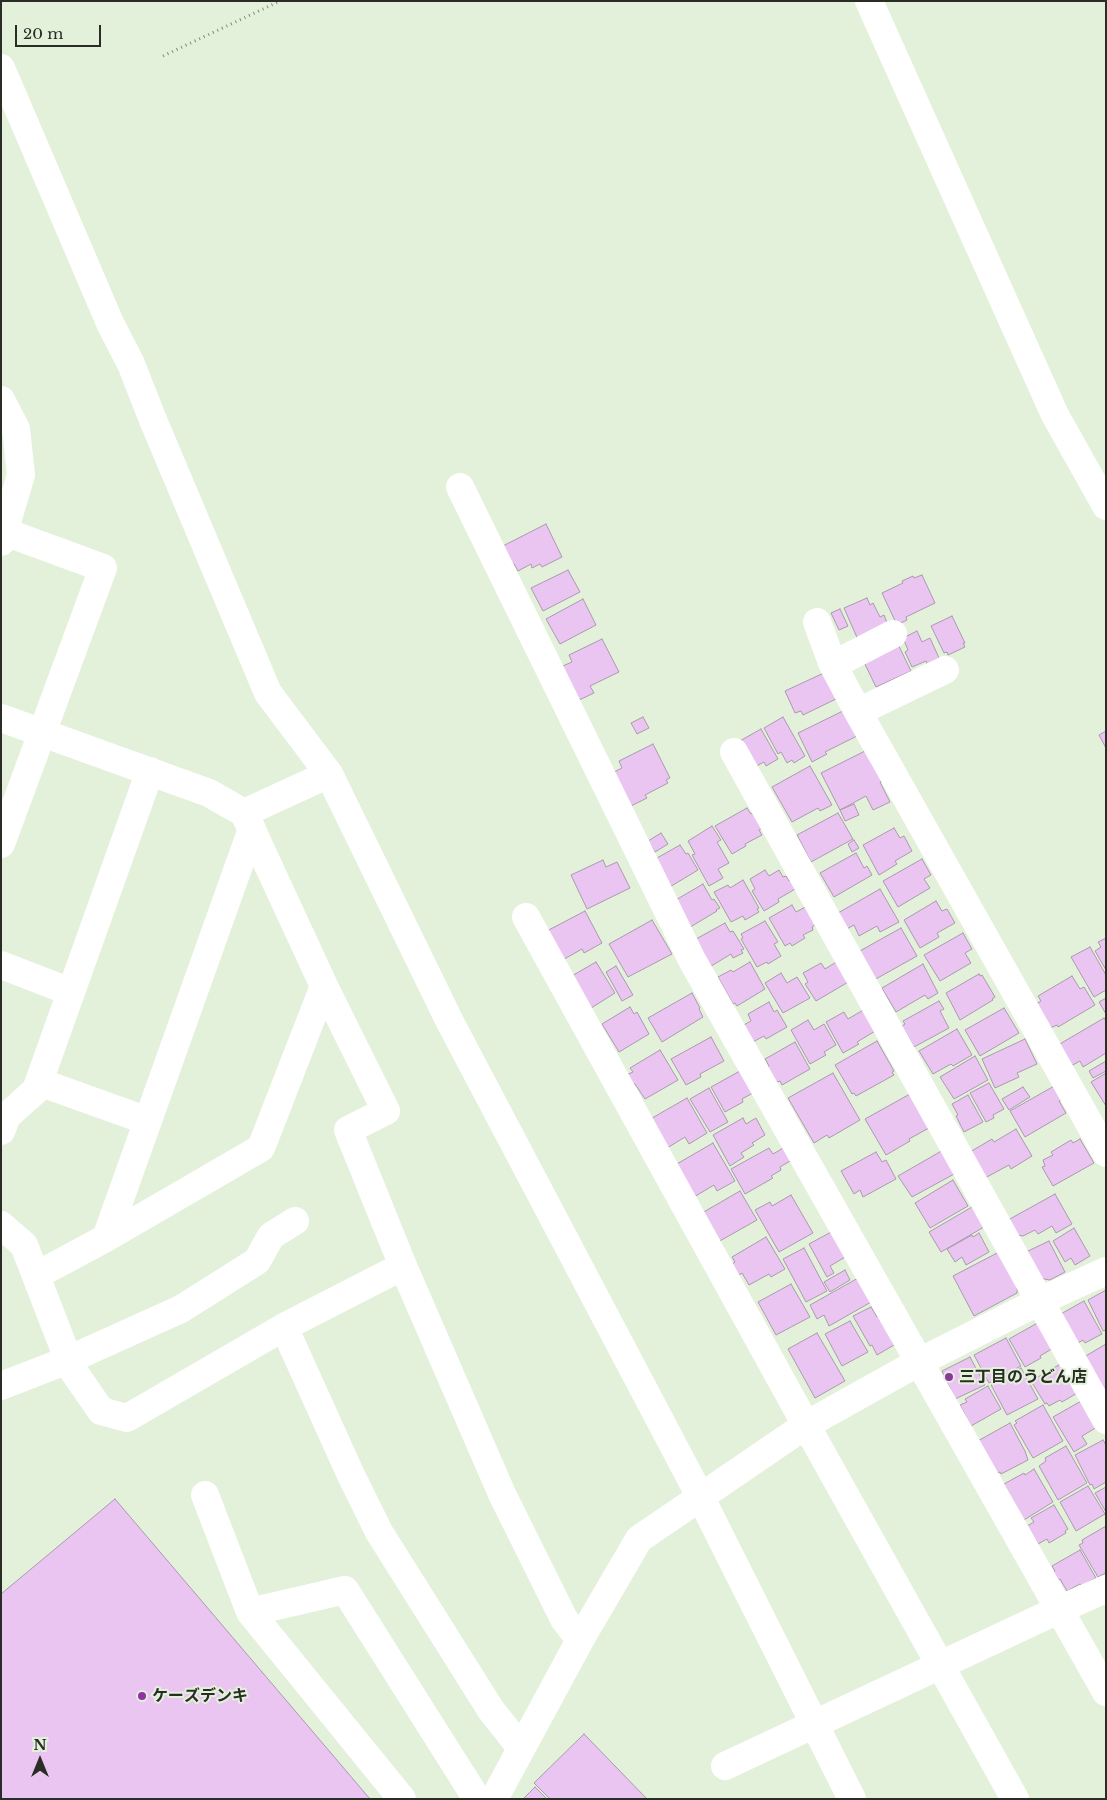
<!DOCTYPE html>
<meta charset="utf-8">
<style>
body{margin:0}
#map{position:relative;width:1107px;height:1800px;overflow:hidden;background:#e3f1db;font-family:"Libre Baskerville",serif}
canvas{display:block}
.frame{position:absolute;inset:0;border:2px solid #292d25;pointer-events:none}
.north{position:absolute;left:15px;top:1735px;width:50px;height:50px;-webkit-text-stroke:4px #e3f1db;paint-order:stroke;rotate:0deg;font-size:14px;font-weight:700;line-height:20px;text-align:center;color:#292d25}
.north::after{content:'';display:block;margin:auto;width:18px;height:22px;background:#292d25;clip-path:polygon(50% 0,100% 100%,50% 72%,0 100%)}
.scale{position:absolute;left:15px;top:25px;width:86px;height:22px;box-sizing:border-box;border:2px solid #292d25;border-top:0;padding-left:6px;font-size:15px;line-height:18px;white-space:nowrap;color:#292d25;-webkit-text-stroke:4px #e3f1db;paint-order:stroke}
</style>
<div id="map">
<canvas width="1107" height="1800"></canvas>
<div class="frame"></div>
<div class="north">N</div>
<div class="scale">20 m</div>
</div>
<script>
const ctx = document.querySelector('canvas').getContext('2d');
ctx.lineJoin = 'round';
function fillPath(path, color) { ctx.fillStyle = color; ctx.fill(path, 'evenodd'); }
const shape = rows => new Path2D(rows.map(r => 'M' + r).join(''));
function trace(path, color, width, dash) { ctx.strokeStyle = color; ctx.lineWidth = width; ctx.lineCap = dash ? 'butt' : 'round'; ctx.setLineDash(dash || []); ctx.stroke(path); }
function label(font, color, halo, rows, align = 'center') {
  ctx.font = font + ' "Libre Baskerville","Noto Sans JP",serif'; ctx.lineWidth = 4; ctx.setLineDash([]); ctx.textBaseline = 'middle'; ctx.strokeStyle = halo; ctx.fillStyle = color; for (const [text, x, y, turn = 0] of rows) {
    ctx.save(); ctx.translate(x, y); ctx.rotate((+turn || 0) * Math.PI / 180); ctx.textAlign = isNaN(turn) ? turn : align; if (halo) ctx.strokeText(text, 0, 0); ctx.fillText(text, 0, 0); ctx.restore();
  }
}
const building = shape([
 [546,524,562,557,542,567,540,564,532,568,531,564,518,571,514,564,508,567,499,548,546,524],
 [568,570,580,592,543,611,531,588,568,570],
 [922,575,935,603,906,617,907,620,897,625,882,593,903,583,902,581,913,576,914,578,922,575],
 [867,598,870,605,873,603,880,617,884,615,889,628,859,642,844,608,867,598],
 [583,599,596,625,560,644,546,619,583,599],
 [840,609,848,626,839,630,831,613,840,609],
 [952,616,965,643,963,643,965,647,948,655,947,652,944,653,931,626,952,616],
 [917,631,922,642,930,638,939,658,927,664,926,661,912,667,905,652,908,650,903,638,917,631],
 [602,639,619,672,590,686,594,693,575,702,558,668,572,662,569,655,602,639],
 [896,640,911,671,876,687,861,656,896,640],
 [826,672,838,698,803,715,801,711,795,713,785,691,826,672],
 [845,710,857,736,825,752,827,754,812,762,798,733,845,710],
 [643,717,649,728,637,734,631,723,643,717],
 [783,717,805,756,794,763,792,760,787,763,781,752,778,754,764,728,783,717],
 [761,729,778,759,766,766,764,762,753,768,738,742,761,729],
 [1106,731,1106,748,1099,735,1106,731],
 [653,744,670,778,666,780,668,783,645,795,647,798,625,809,608,775,622,768,619,761,653,744],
 [867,750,883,781,880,782,890,802,873,810,866,796,840,810,821,773,867,750],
 [810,766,832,805,820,811,818,808,792,822,772,787,810,766],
 [854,804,859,815,845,821,840,810,854,804],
 [747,808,751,814,755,812,764,827,759,830,762,835,745,844,746,846,732,854,715,826,747,808],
 [838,813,853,839,811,862,797,835,838,813],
 [712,826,721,840,717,842,729,863,718,869,723,878,709,886,692,855,695,854,688,841,712,826],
 [894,828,900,838,904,836,912,851,895,861,897,864,879,875,863,845,894,828],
 [661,833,668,844,655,852,648,841,661,833],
 [854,840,859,848,852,852,848,844,854,840],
 [680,845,686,854,688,853,698,870,668,888,650,862,680,845],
 [856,853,864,868,867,866,872,875,834,897,820,873,856,853],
 [922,859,931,875,924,879,930,888,898,907,883,881,922,859],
 [603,860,606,867,617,862,630,888,587,909,571,875,603,860],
 [765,870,769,876,779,870,783,877,786,876,789,881,792,879,797,888,778,899,779,902,764,911,752,891,755,889,750,879,765,870],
 [743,880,759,908,757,909,759,912,745,920,743,916,731,922,714,892,728,885,730,888,743,880],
 [703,884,712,900,714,899,720,908,716,910,717,911,687,929,674,901,703,884],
 [880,889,899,922,880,932,877,926,859,936,854,925,847,929,838,913,880,889],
 [936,901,942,911,947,909,955,923,937,933,939,937,920,948,904,920,936,901],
 [792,905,796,912,807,906,817,924,812,927,813,930,803,935,805,938,792,946,790,943,785,946,769,918,792,905],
 [585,911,602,943,584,953,582,949,559,962,543,933,585,911],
 [652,920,672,954,628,977,609,944,652,920],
 [765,921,778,942,774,944,781,956,768,964,767,962,757,967,741,939,743,938,741,934,765,921],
 [725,923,730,932,733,931,744,949,741,950,743,953,733,958,731,954,708,968,696,939,725,923],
 [901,928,917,956,874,980,858,952,901,928],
 [963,933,972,949,965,953,971,963,940,981,924,955,963,933],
 [1106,938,1106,970,1095,951,1101,947,1098,942,1106,938],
 [1090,947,1106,975,1106,990,1094,997,1071,957,1090,947],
 [838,961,850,981,816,1001,805,984,808,982,803,973,821,963,825,969,838,961],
 [596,962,615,993,588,1010,570,977,596,962],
 [750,962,765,989,737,1006,735,1003,733,1004,718,977,731,970,733,972,750,962],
 [923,964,938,993,928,999,925,995,896,1012,882,988,923,964],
 [616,966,633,995,622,1001,606,972,616,966],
 [781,973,787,983,797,977,810,998,783,1013,765,983,781,973],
 [979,974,980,976,982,975,995,997,992,999,993,1000,960,1020,946,993,979,974],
 [1072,976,1080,989,1084,987,1095,1005,1058,1027,1057,1025,1050,1028,1036,1004,1041,1001,1038,996,1072,976],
 [692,993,700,1008,699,1009,703,1017,662,1042,648,1018,692,993],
 [1106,998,1106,1014,1099,1002,1106,998],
 [939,1001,944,1009,940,1011,949,1028,914,1047,902,1026,905,1024,903,1021,939,1001],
 [769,1002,774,1012,777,1010,787,1027,766,1039,764,1036,751,1043,742,1026,751,1021,748,1014,769,1002],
 [630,1007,634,1014,637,1012,649,1034,619,1052,602,1024,630,1007],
 [1004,1008,1019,1033,980,1056,965,1030,1004,1008],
 [865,1009,877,1030,857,1042,859,1044,843,1053,826,1022,844,1012,848,1019,865,1009],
 [1104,1018,1106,1021,1106,1053,1083,1067,1080,1061,1071,1066,1058,1045,1104,1018],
 [808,1020,814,1030,824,1024,836,1045,824,1052,826,1055,810,1064,791,1030,808,1020],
 [957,1029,972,1055,953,1066,951,1064,933,1074,919,1051,957,1029],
 [711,1037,724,1061,700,1074,701,1077,686,1085,671,1059,711,1037],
 [1025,1039,1037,1064,1017,1073,1019,1077,995,1088,982,1059,1025,1039],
 [877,1041,894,1071,892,1072,894,1075,856,1096,854,1093,852,1094,835,1065,877,1041],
 [795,1042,810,1069,782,1085,780,1081,774,1083,766,1068,769,1066,765,1059,795,1042],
 [660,1050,678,1080,645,1099,635,1084,631,1084,626,1075,633,1072,630,1068,660,1050],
 [975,1056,988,1080,954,1099,940,1077,975,1056],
 [1106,1061,1106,1071,1093,1078,1089,1071,1106,1061],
 [740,1071,753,1093,742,1099,743,1102,725,1112,711,1087,740,1071],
 [833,1073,860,1120,829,1138,827,1135,814,1143,788,1098,833,1073],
 [1106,1073,1106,1106,1091,1082,1106,1073],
 [989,1083,1004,1109,993,1115,994,1118,986,1122,970,1093,989,1083],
 [1056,1085,1064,1099,1059,1101,1066,1113,1025,1137,1010,1111,1056,1085],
 [1023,1087,1030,1097,1009,1110,1002,1099,1023,1087],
 [709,1088,728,1122,710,1132,690,1099,709,1088],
 [910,1094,929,1128,909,1139,910,1141,886,1155,865,1119,910,1094],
 [968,1095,983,1122,964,1132,956,1116,958,1115,952,1104,968,1095],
 [687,1098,707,1133,689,1144,685,1137,664,1150,647,1121,687,1098],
 [743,1118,746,1124,756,1118,765,1135,752,1143,754,1145,741,1153,744,1157,730,1166,713,1135,743,1118],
 [1016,1129,1032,1156,1011,1169,1009,1165,985,1178,970,1152,992,1139,994,1142,1016,1129],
 [1080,1139,1094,1163,1053,1186,1042,1167,1045,1166,1043,1160,1053,1155,1051,1152,1071,1140,1073,1143,1080,1139],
 [713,1143,735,1181,717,1191,714,1185,694,1197,675,1165,713,1143],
 [785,1147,792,1160,780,1167,781,1170,771,1176,773,1178,745,1194,731,1169,769,1148,773,1154,785,1147],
 [945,1149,956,1173,912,1197,898,1176,945,1149],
 [876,1152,882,1162,886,1160,896,1179,863,1197,860,1190,854,1194,841,1171,876,1152],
 [953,1180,968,1206,930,1228,915,1203,953,1180],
 [740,1191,757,1220,718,1242,702,1213,740,1191],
 [1055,1194,1072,1224,1056,1233,1052,1226,1038,1234,1035,1230,1023,1236,1017,1235,1008,1220,1055,1194],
 [791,1195,813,1233,779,1252,755,1210,770,1202,772,1206,791,1195],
 [972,1207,984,1227,941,1252,929,1232,972,1207],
 [1074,1228,1090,1256,1075,1265,1071,1258,1065,1262,1053,1241,1074,1228],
 [833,1231,847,1256,830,1266,834,1273,827,1277,809,1244,833,1231],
 [979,1233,989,1252,966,1265,962,1257,955,1262,947,1249,972,1235,973,1237,979,1233],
 [766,1237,785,1269,771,1277,769,1274,749,1285,742,1273,736,1277,729,1266,735,1262,732,1257,766,1237],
 [1049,1241,1065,1272,1050,1280,1039,1278,1026,1252,1049,1241],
 [804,1248,827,1291,806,1302,783,1259,804,1248],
 [1001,1251,1018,1281,1017,1293,974,1316,953,1276,1001,1251],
 [845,1270,850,1280,830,1292,824,1282,845,1270],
 [860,1277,873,1301,829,1326,824,1315,817,1319,810,1305,860,1277],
 [791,1284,810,1317,776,1335,758,1302,791,1284],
 [1106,1290,1106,1330,1103,1331,1088,1300,1106,1290],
 [1084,1301,1102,1334,1085,1343,1083,1340,1078,1343,1059,1315,1084,1301],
 [871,1307,877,1317,880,1315,894,1345,877,1355,872,1345,870,1346,853,1316,871,1307],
 [850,1321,868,1352,842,1366,825,1334,850,1321],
 [1041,1321,1055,1347,1040,1356,1041,1358,1025,1367,1009,1339,1041,1321],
 [817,1333,845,1381,815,1398,788,1349,817,1333],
 [1006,1338,1021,1366,989,1383,974,1355,1006,1338],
 [1106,1344,1106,1394,1084,1357,1106,1344],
 [970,1357,985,1385,955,1399,942,1371,970,1357],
 [1062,1363,1079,1392,1062,1402,1060,1400,1049,1406,1047,1403,1045,1404,1031,1381,1062,1363],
 [1021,1368,1038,1399,1007,1415,991,1385,1021,1368],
 [988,1386,1001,1409,971,1426,960,1405,967,1402,965,1399,988,1386],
 [1083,1400,1099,1426,1082,1436,1087,1444,1074,1452,1053,1417,1083,1400],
 [1043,1405,1063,1441,1033,1458,1014,1425,1017,1423,1015,1421,1043,1405],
 [1010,1423,1025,1451,1028,1460,1001,1474,1000,1472,997,1473,976,1442,1010,1423],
 [1103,1440,1106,1445,1106,1482,1094,1489,1092,1484,1090,1485,1075,1455,1103,1440],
 [1066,1446,1087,1483,1058,1500,1039,1466,1046,1461,1045,1458,1066,1446],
 [1034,1469,1053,1502,1024,1520,1004,1484,1024,1473,1025,1475,1034,1469],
 [1088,1486,1105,1514,1076,1531,1060,1502,1088,1486],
 [1106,1487,1106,1512,1095,1493,1106,1487],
 [115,1499,370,1799,1,1799,1,1594,115,1499],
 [1054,1505,1068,1529,1065,1531,1066,1533,1049,1543,1047,1539,1038,1544,1027,1526,1034,1522,1031,1518,1054,1505],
 [1106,1526,1106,1573,1098,1577,1079,1545,1083,1543,1082,1540,1106,1526],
 [1080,1550,1096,1578,1081,1586,1080,1584,1067,1591,1060,1579,1057,1581,1052,1572,1055,1571,1052,1566,1080,1550],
 [584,1734,647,1799,550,1799,534,1783,584,1734],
 [535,1787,547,1799,523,1799,535,1787]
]);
const path = shape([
 [163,56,280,1]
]);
const minor = shape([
 [869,1,1055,415,1106,506],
 [1,68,110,323,131,364,153,420,268,693,329,774,450,1022,701,1498,852,1799],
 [1,400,16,429,21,475,1,542],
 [460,487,692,960,1106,1692],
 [817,622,833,665,858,712,1106,1153],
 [833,665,893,634],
 [858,712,945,670],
 [1,718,209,793,244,813,329,774],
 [734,752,1106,1420],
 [244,813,324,986,386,1111,348,1130,403,1266,502,1494,564,1619,580,1640],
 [1,844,103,568,5,532],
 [526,917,806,1425,1015,1799],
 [1,965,71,992],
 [39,1082,148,1121],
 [1,1131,7,1116,36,1090,150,771],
 [1,1225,24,1245,72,1369,101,1411,127,1418,284,1327,403,1266],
 [106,1238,252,829],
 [37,1275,106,1238,261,1148,324,986],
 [284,1327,350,1473,379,1532,491,1710,521,1748],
 [1,1386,68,1360,181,1309,257,1261,271,1236,295,1221],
 [205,1495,250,1612,402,1799],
 [250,1612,345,1590,477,1799],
 [725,1766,1058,1610,1106,1589],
 [494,1799,580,1640,639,1539,806,1425,919,1362,1040,1301,1106,1271]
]);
const markers = [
 [949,1377,5,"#8e35a0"],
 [142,1696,5,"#8e35a0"]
];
const poiNames = [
 ["三丁目のうどん店",959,1377],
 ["ケーズデンキ",152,1696]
];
fillPath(building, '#eac5f2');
trace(building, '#a999ac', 1);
trace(path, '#80897a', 3, [1, 4]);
trace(minor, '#fff', 28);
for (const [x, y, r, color] of markers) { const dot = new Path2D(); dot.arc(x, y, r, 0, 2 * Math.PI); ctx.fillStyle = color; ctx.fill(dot); trace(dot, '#e3f1db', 2); }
label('bold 16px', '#292d25', '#e3f1db', poiNames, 'left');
</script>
